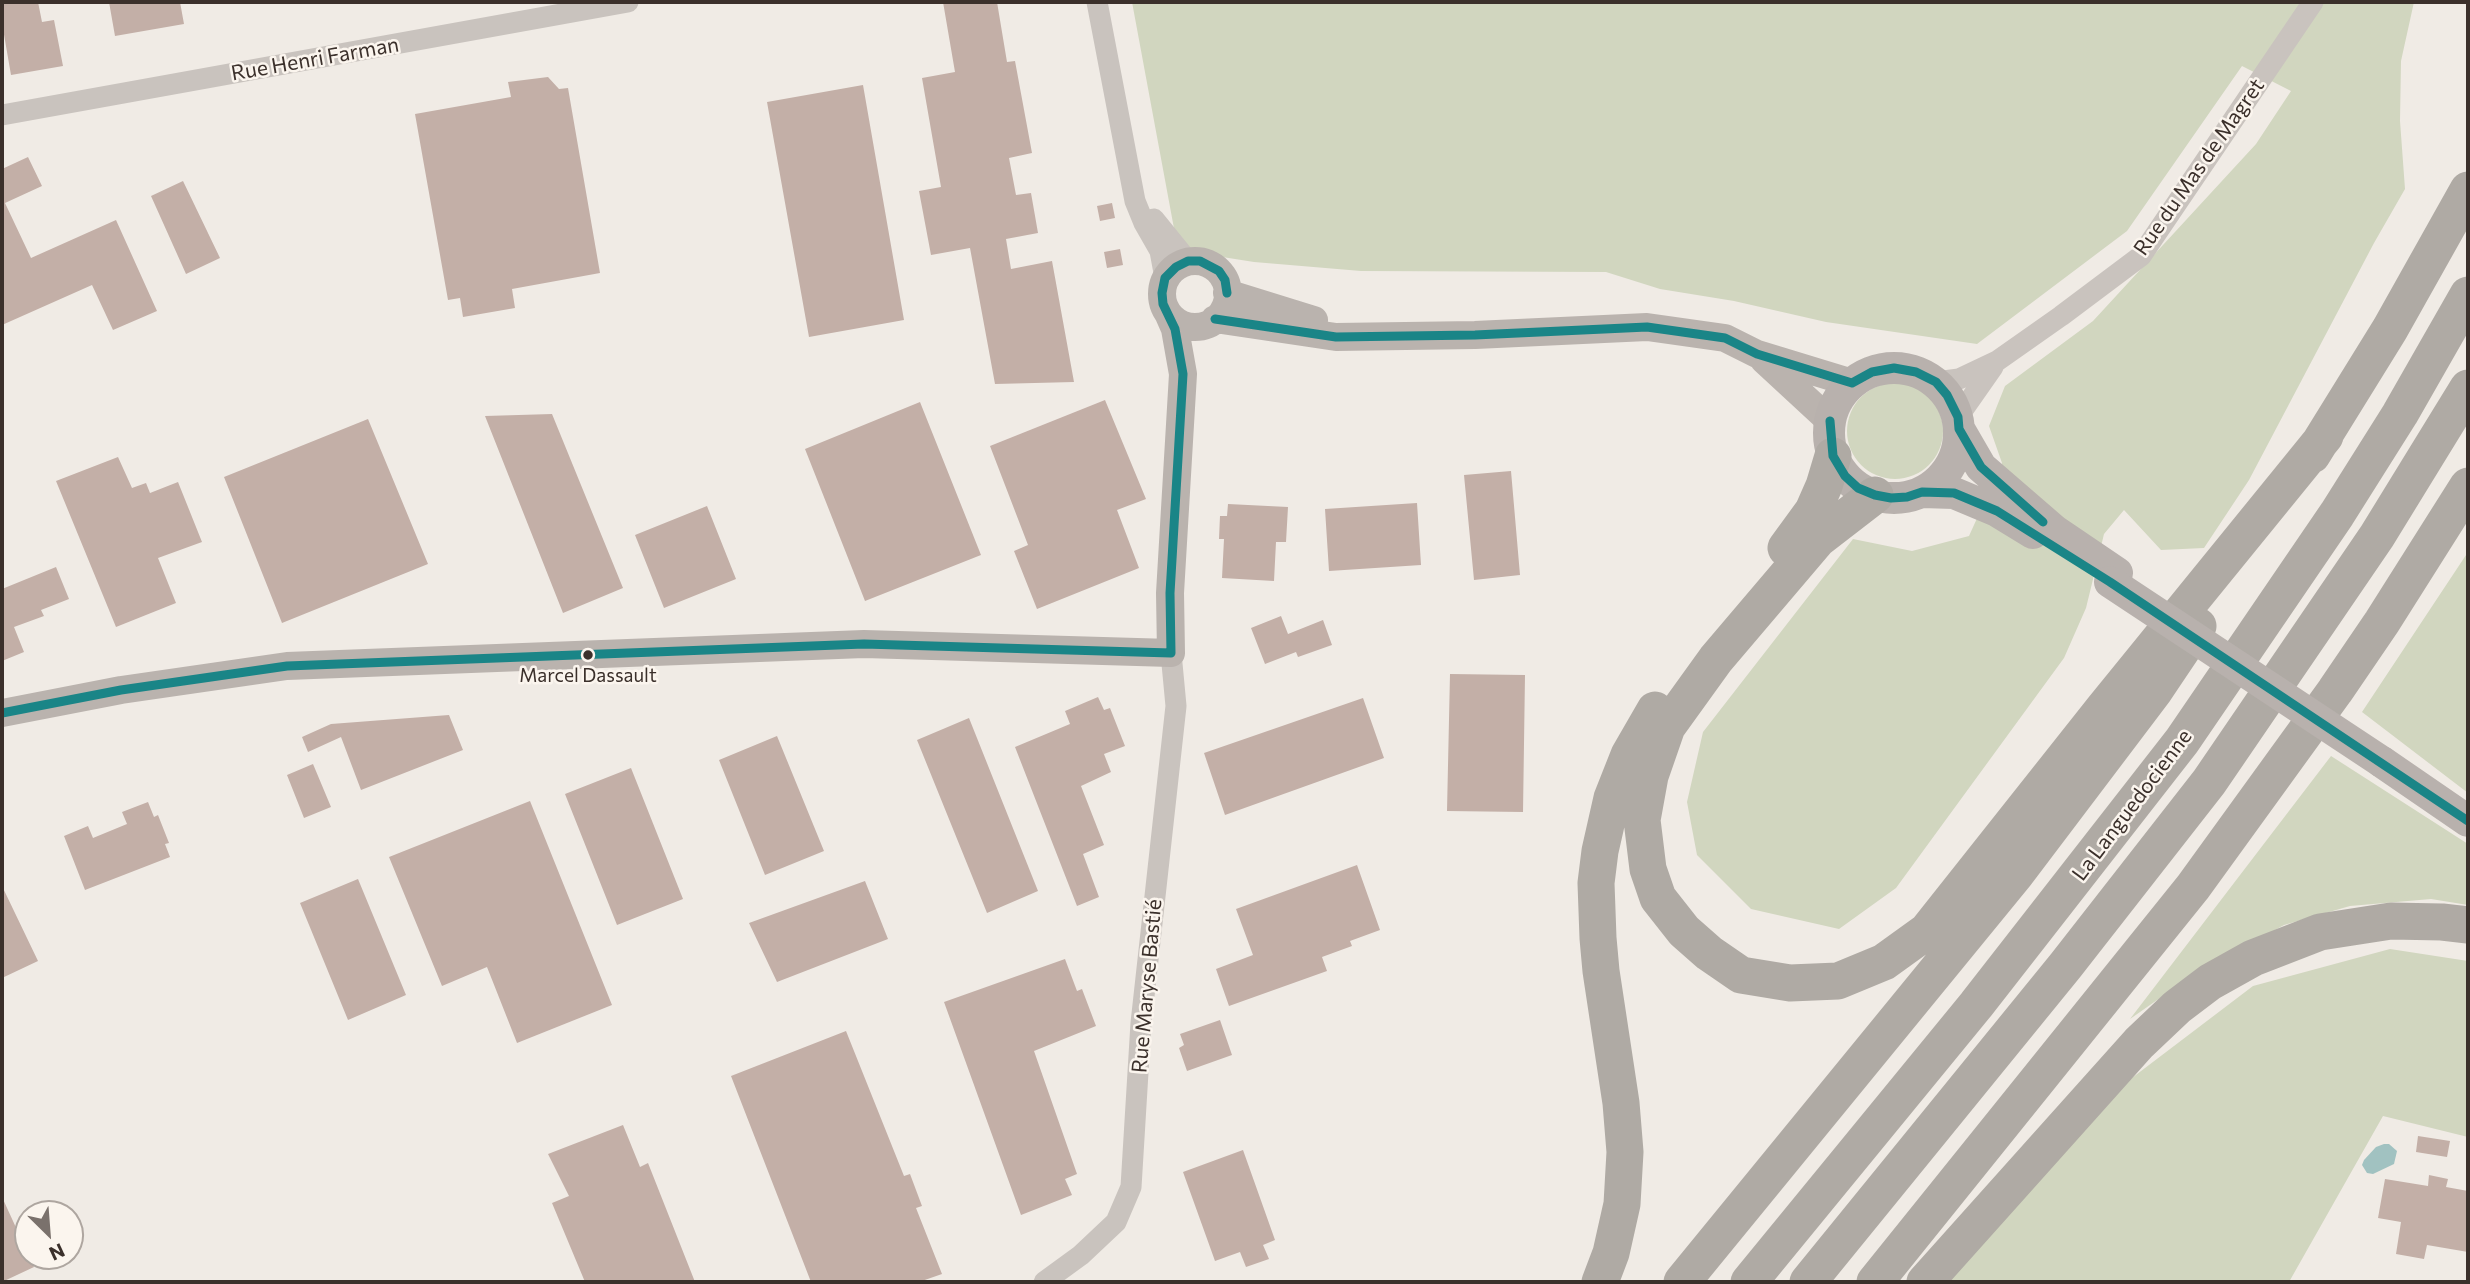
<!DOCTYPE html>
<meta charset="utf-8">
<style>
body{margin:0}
#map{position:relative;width:2470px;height:1284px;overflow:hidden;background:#f0ebe5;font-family:Commissioner,sans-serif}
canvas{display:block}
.frame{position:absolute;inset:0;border:4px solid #3b302b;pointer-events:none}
.north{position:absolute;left:14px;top:1200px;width:70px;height:70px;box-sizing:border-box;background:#fbf5ee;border:2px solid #aea6a0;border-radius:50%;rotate:155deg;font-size:19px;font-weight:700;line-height:28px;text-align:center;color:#3b302b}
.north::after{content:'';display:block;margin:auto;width:24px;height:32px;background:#7a716c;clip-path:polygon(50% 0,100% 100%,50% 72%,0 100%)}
</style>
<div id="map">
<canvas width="2470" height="1284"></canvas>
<div class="frame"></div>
<div class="north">N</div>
</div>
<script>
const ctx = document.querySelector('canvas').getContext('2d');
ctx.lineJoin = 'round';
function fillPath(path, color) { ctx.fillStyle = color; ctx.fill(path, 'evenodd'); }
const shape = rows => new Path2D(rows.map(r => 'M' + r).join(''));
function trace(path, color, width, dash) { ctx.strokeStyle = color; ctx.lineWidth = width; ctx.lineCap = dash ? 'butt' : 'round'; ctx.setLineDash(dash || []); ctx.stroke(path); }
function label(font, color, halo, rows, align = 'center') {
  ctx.font = font + ' Commissioner,sans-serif'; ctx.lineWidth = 5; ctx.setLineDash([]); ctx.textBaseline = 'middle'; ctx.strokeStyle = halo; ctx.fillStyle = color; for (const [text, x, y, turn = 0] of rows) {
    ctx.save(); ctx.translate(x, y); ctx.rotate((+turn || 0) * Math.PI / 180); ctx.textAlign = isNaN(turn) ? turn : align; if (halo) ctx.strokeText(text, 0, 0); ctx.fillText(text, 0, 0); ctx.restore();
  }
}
const green = shape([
 [1132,2,2414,2,2401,61,2400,121,2405,189,2374,243,2249,480,2204,548,2161,550,2124,510,2104,534,2086,608,2064,658,1896,888,1839,929,1751,909,1697,855,1687,802,1703,732,1853,539,1912,551,1969,536,2002,463,1989,426,2005,386,2093,321,2256,144,2291,91,2242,66,2127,231,1977,344,1826,322,1734,301,1660,289,1606,272,1361,271,1254,262,1178,250],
 '1847 431a48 48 0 1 1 96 0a48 48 0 1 1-96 0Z',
 [2468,552,2468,793,2362,712],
 [2331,756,2468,844,2468,905,2431,899,2350,906,2284,925,2190,977,2130,1019],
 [2390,949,2468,961,2468,1137,2383,1116,2289,1282,1935,1282,2095,1106,2253,986]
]);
const water = shape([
 [2384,1144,2389,1144,2397,1151,2394,1164,2373,1174,2367,1173,2362,1165,2364,1160,2376,1147]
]);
const building = shape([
 [2,2,38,2,42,22,54,20,63,66,11,75,2,23],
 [109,2,180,2,184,24,115,36],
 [943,2,997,2,1007,62,1015,61,1032,153,1009,158,1016,195,1031,193,1038,233,1006,239,1011,269,1052,261,1074,382,995,384,970,248,931,255,919,191,941,187,922,78,955,72],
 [548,77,559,89,568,88,600,273,512,289,515,308,463,317,460,298,448,300,415,114,511,97,508,82],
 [863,85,904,320,809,337,767,102],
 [28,157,42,186,5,203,31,258,116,220,157,311,113,330,92,285,2,325,2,169],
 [183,181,220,258,186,274,151,196],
 [1112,203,1115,218,1100,221,1097,206],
 [1120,249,1123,265,1107,268,1104,252],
 [1105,400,1146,499,1117,510,1139,568,1037,609,1014,551,1028,545,990,446],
 [920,402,981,555,865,601,805,449],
 [552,414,623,588,563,613,485,416],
 [368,419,428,564,282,623,224,477],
 [118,457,132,488,146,483,150,493,178,482,202,542,158,558,176,603,116,627,56,481],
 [1511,471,1520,575,1474,580,1464,475],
 [1417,503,1421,565,1329,571,1325,509],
 [1228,504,1288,507,1286,542,1276,542,1274,581,1222,578,1224,539,1219,539,1220,516,1227,516],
 [707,506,736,579,664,608,635,535],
 [56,567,69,599,41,610,44,616,14,627,24,652,2,661,2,589],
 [1281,616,1288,634,1323,620,1332,645,1298,657,1296,652,1265,664,1251,628],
 [1450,674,1525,675,1523,812,1447,811],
 [1098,697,1104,710,1110,708,1125,746,1104,754,1111,772,1081,786,1104,845,1083,854,1099,897,1077,906,1015,747,1070,724,1065,711],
 [1363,698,1384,758,1225,815,1204,753],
 [449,715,463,750,361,790,341,737,308,752,302,737,331,724],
 [969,718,1038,891,987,913,917,740],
 [777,736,824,851,765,875,719,760],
 [313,764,331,807,304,818,287,775],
 [631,768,683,899,617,925,565,794],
 [530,801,612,1005,517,1043,487,967,442,986,389,857],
 [148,802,154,817,158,815,169,843,165,844,170,857,85,890,64,836,88,826,93,838,127,824,122,812],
 [1357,865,1380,930,1350,941,1352,946,1322,957,1327,971,1229,1006,1216,969,1253,955,1236,909],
 [358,879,406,995,348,1020,300,903],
 [865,881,888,939,777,982,749,923],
 [2,886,38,961,2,978],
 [1065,959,1077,991,1082,989,1096,1026,1034,1051,1077,1174,1065,1179,1072,1195,1021,1215,944,1002],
 [1220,1020,1232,1055,1187,1071,1179,1048,1184,1045,1180,1034],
 [846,1031,904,1176,910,1174,922,1206,916,1208,942,1274,919,1282,811,1282,731,1076],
 [623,1125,640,1167,648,1163,695,1282,585,1282,552,1203,569,1196,548,1154],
 [2418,1136,2450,1141,2447,1157,2416,1152],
 [1243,1150,1275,1240,1263,1245,1269,1259,1246,1267,1240,1252,1215,1261,1183,1172],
 [2429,1175,2448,1179,2446,1187,2468,1191,2468,1252,2427,1245,2424,1259,2396,1254,2401,1222,2378,1218,2385,1179,2428,1186],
 [2,1197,34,1267,2,1282]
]);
const street = shape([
 [1097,2,1135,201,1144,223,1160,251,1165,278],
 [2,115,628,2],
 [1154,219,1188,261],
 [1936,382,1959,379,1997,361,2061,316,2141,256,2313,2],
 [1958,417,1993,367],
 [1044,1282,1081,1255,1116,1222,1131,1187,1141,1023,1176,706,1171,653]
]);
const secondary = shape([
 '1162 294a33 33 0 1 1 66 0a33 33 0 1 1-66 0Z',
 [1227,293,1314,320],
 [1215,319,1336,337,1475,335,1647,327,1725,338,1757,354,1852,383],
 [1764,360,1830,421],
 [2,713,121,690,287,666,864,644,1171,653,1170,593,1183,374,1175,329,1168,313]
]);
const primary = shape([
 '1829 433a65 65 0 1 1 130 0a65 65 0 1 1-130 0Z',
 [1959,429,1981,467,2055,531,2117,573],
 [1922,492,1954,493,1997,511,2033,533],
 [2382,762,2468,821]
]);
const highway = shape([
 [2312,455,2390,329,2468,190],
 [1875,495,1818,539,1716,659,1667,727,1650,776,1642,820,1648,869,1658,898,1684,931,1709,953,1741,975,1790,983,1838,981,1884,962,1927,931,2103,709,2325,436],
 [1786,548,1813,511,1824,486,1833,456],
 [1600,1282,1611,1253,1622,1204,1625,1152,1621,1103,1601,971,1598,938,1596,883,1600,851,1612,798,1629,755,1655,710],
 [1682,1282,2015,875,2155,690,2198,626],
 [1749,1282,1976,1005,2182,741,2337,514,2400,414,2468,295],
 [1808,1282,2066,965,2209,782,2377,536,2468,388],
 [1875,1282,2193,887,2335,691,2382,622,2468,486],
 [1925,1282,2139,1043,2177,1007,2210,982,2253,958,2320,932,2391,921,2442,922,2468,925]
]);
const primaryBridge = shape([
 [2110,582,2382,762]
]);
const bus1 = shape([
 [1215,319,1336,337,1475,335,1647,327,1725,338,1757,354,1852,383],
 [1852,383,1872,372,1894,368,1916,372,1936,382,1947,395,1958,417,1959,429,1981,467,2043,522],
 [1830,421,1833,456,1845,476,1858,488,1875,495,1891,498,1907,497,1922,492,1954,493,1997,511,2110,582,2468,821],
 [1171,653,1170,593,1183,374,1175,329,1163,304,1162,293,1165,278,1176,267,1188,261,1200,261,1219,271,1225,280,1227,293],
 [2,713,121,690,287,666,864,644,1171,653]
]);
const markers = [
 [588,655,6,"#3b302b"]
];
const busNames = [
 ["Marcel Dassault",588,676]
];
const streetNames = [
 ["Rue Henri Farman",315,59,-10],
 ["Rue du Mas de Magret",2199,167,-55],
 ["La Languedocienne",2132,805,-53],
 ["Rue Maryse Bastié",1147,986,-85]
];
fillPath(green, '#d1d6bf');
fillPath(water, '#a1c2c1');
fillPath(building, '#c3afa7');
trace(street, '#c9c3be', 21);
trace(secondary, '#bab3ae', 28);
trace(primary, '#b8b1ad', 32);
trace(highway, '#afaaa4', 37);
trace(primaryBridge, '#b8b1ad', 32);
trace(bus1, '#1a8587', 9);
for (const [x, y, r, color] of markers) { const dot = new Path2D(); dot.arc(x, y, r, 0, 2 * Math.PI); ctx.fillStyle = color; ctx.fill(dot); trace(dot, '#fbf5ee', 2.5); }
label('19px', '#3b302b', '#fbf5ee', busNames);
label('21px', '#3b302b', '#fbf5ee', streetNames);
</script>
